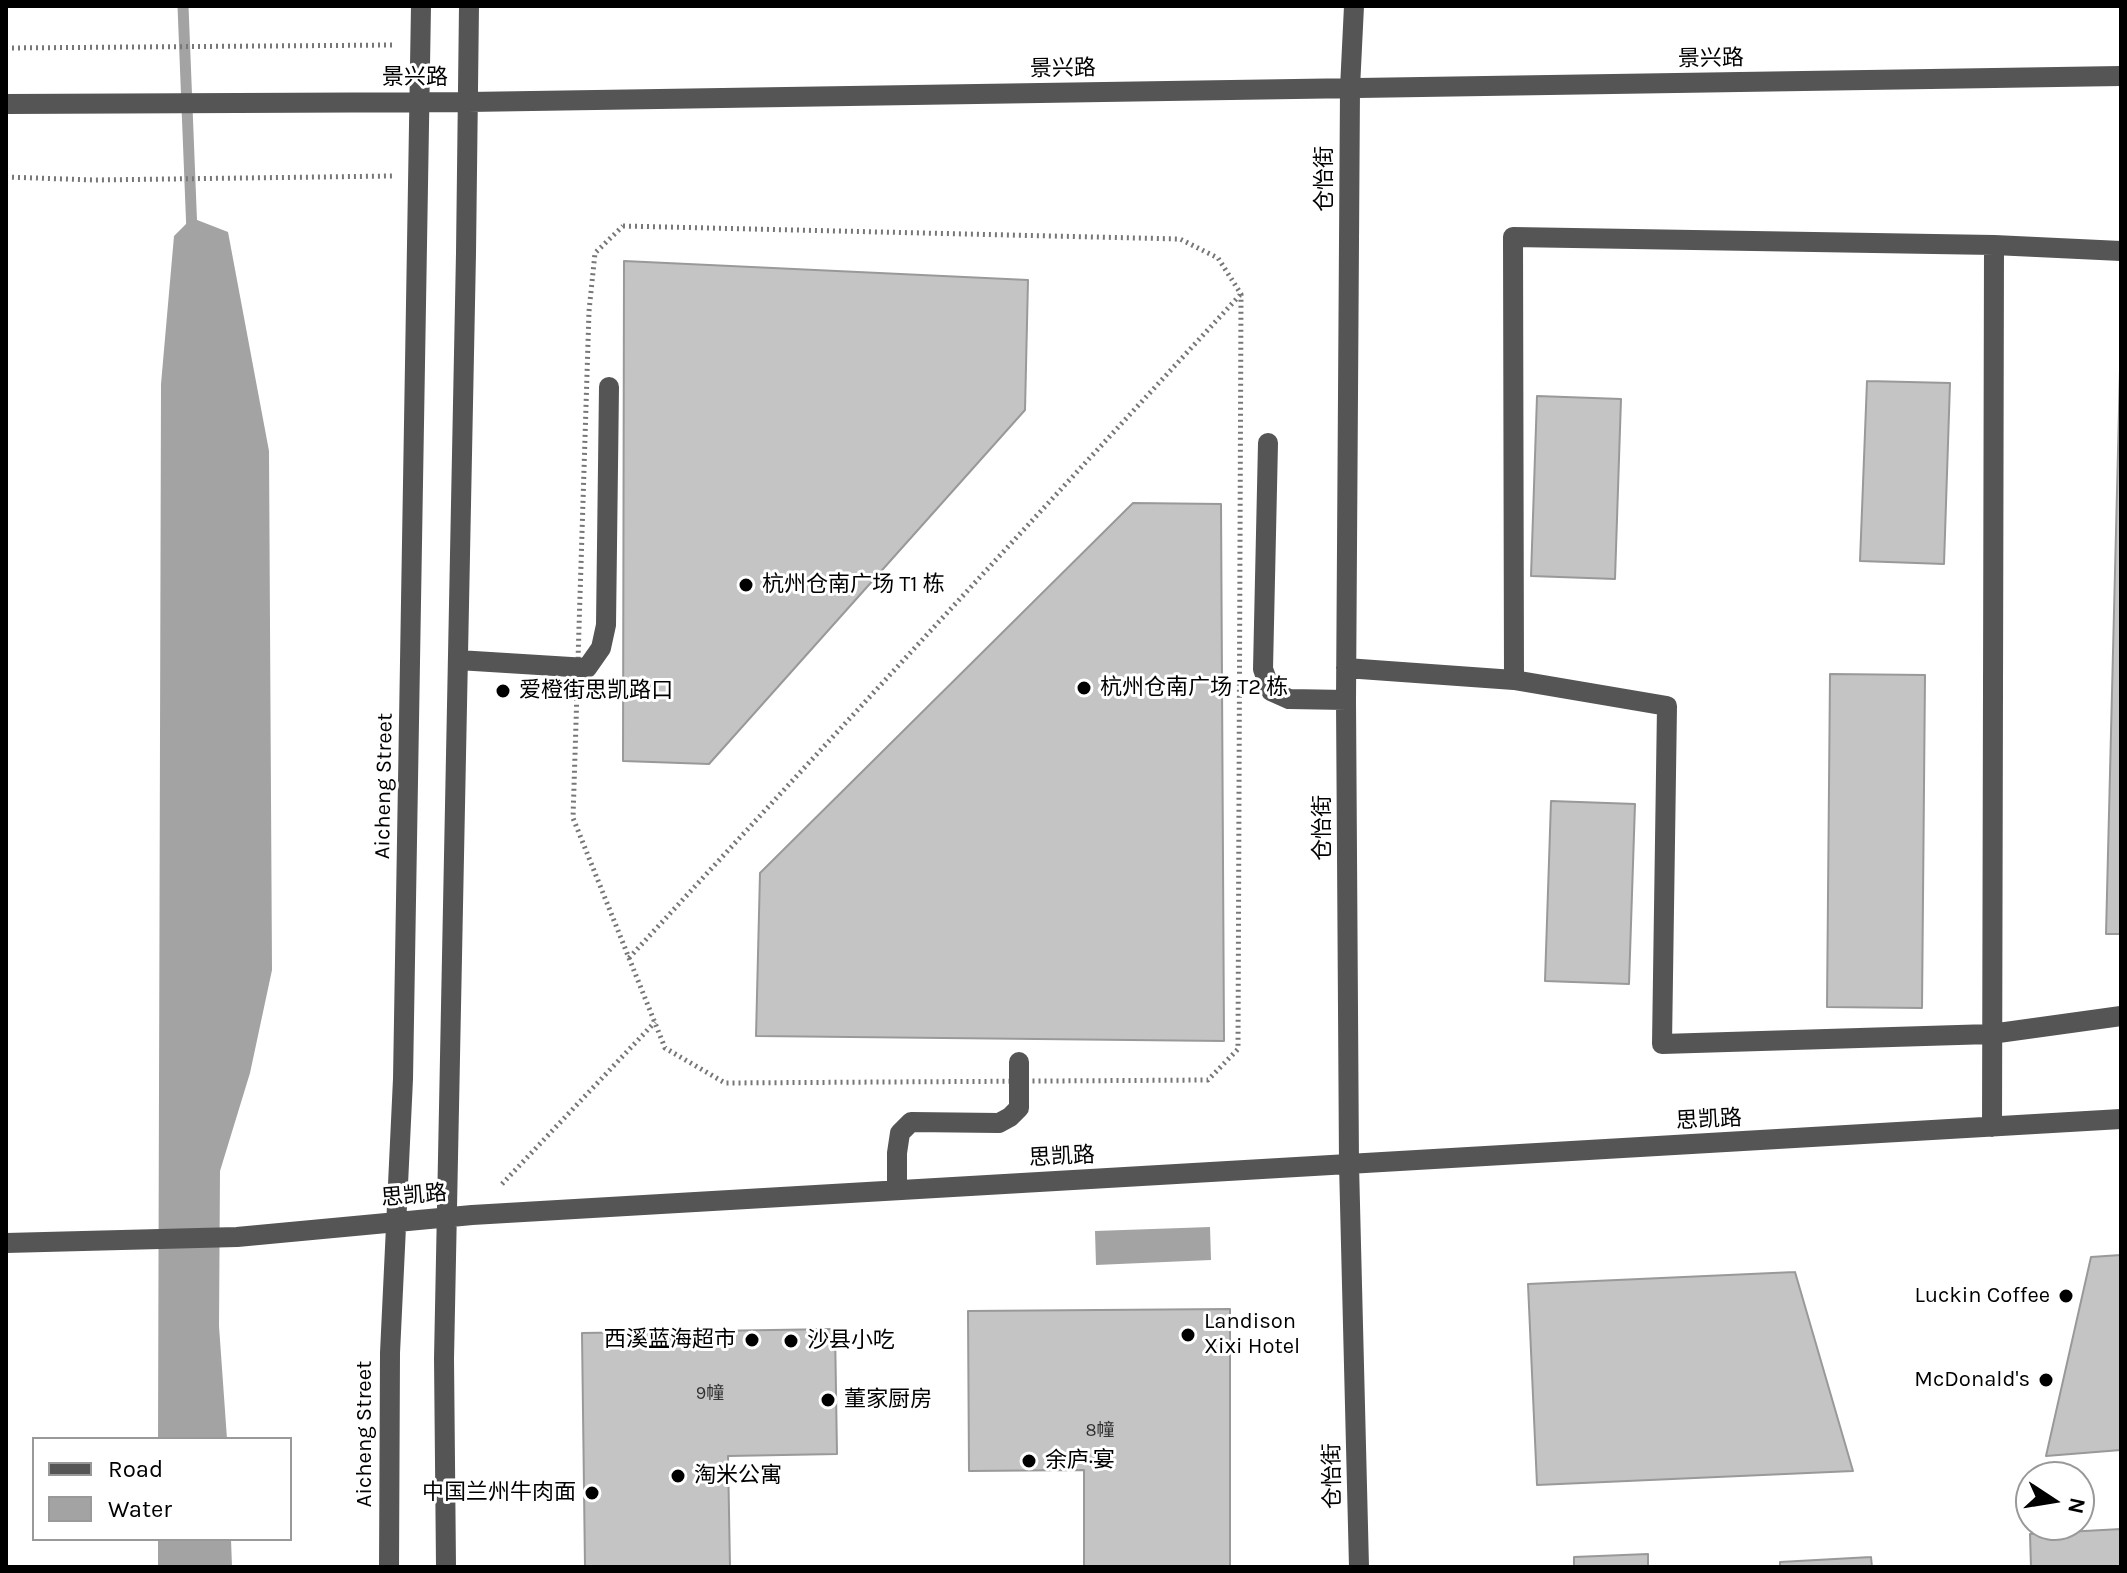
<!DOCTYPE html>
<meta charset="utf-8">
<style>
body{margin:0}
#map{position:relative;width:2127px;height:1573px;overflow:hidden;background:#fff;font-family:Karla,sans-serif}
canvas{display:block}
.frame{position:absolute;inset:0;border:8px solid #000;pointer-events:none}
.legend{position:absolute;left:32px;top:1437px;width:260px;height:104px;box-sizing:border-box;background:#fff;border:2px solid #999;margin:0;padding:10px 14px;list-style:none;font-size:24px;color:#000}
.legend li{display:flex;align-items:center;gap:16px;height:40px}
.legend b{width:40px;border:2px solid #999}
.north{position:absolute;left:2015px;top:1461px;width:80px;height:80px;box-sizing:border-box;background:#fff;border:2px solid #999;border-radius:50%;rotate:102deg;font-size:22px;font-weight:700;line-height:32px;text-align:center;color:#000}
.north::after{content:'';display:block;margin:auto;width:28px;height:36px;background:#000;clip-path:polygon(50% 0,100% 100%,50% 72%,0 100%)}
</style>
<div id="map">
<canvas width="2127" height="1573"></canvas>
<div class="frame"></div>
<ul class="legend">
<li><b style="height:10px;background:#555"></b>Road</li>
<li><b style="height:22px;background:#a3a3a3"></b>Water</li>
</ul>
<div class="north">N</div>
</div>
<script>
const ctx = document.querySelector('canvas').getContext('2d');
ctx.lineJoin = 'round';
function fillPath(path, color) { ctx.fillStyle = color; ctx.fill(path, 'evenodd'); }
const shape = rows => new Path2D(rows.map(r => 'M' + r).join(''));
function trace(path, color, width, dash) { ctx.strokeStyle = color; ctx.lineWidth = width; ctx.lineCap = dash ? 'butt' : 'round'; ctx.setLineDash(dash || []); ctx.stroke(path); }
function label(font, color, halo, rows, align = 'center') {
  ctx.font = font + ' Karla,"Noto Sans SC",sans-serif'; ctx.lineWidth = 6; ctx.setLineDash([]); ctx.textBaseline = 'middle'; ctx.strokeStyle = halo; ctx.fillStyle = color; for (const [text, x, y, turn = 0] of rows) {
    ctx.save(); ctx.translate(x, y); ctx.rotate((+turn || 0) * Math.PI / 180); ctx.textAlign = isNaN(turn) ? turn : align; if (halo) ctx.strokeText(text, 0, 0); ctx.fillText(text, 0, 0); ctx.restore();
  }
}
const water = shape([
 [192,218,228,232,269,451,272,970,250,1073,220,1171,219,1326,227,1439,158,1439,161,384,174,236],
 [1210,1227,1211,1260,1096,1265,1095,1231],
 [158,1539,231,1539,232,1567,158,1567]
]);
const stream = shape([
 [183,6,192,233]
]);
const building = shape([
 [624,261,1028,280,1025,410,709,764,623,761,624,261],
 [2121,330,2121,934,2106,934,2121,330],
 [1867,381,1950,383,1944,564,1860,561,1867,381],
 [1537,396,1621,399,1615,579,1531,576,1537,396],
 [1133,503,1221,504,1224,1041,756,1036,760,873,1133,503],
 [1830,674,1925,675,1922,1008,1827,1007,1830,674],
 [1551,801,1635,804,1629,984,1545,981,1551,801],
 [2121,1255,2121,1450,2046,1456,2091,1257,2121,1255],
 [1795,1272,1853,1471,1537,1485,1528,1284,1795,1272],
 [1230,1309,1230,1567,1084,1567,1084,1470,969,1471,968,1311,1230,1309],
 [835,1329,837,1454,728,1456,730,1567,585,1567,582,1333,835,1329],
 [2121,1529,2121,1567,2031,1567,2030,1534,2121,1529],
 [1648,1554,1648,1567,1574,1567,1574,1557,1648,1554],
 [1871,1557,1872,1567,1780,1567,1780,1562,1871,1557]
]);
const path = shape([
 [6,48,393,45],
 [6,177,94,180,393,176],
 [623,226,1180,239,1218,258,1241,294,1238,1049,1208,1080,725,1083,665,1048,573,818,589,311,595,253,623,226],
 [629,958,1240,295],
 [502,1184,655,1022]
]);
const minor = shape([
 [1354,6,1350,88,1346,700,1349,1164,1359,1567],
 [6,104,468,102,2121,76],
 [2121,251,1994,245,1513,237,1514,680,1667,706,1662,1044,1991,1034,2121,1016],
 [1268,443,1263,669,1271,691,1289,699,1346,700],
 [458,660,587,668,601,648,606,625,609,387],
 [1346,668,1514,680],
 [1992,1127,1994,245],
 [897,1190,897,1153,900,1133,911,1122,999,1123,1010,1117,1019,1108,1019,1062],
 [6,1243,237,1237,472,1215,2121,1119],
 [389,1567,390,1353,403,1079,421,6],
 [446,1567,444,1358,466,253,469,6]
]);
const markers = [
 [746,585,8,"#000"],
 [1084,688,8,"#000"],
 [503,691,8,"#000"],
 [2066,1296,8,"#000"],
 [1188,1335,8,"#000"],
 [752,1340,8,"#000"],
 [791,1341,8,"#000"],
 [2046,1380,8,"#000"],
 [828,1400,8,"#000"],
 [1029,1461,8,"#000"],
 [678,1476,8,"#000"],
 [592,1493,8,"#000"]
];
const numberNames = [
 ["9幢",710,1394],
 ["8幢",1100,1431]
];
const streetNames = [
 ["景兴路",1711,59,-1],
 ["景兴路",1063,69,-1],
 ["景兴路",415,78],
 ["仓怡街",1325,179,-90],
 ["Aicheng Street",384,786,-89],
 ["仓怡街",1323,828,-90],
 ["思凯路",1709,1120,-3],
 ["思凯路",1062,1157,-3],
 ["思凯路",414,1196,-5],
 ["Aicheng Street",365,1434,-90],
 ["仓怡街",1333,1476,-91]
];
const poiNames = [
 ["杭州仓南广场 T1 栋",762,585],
 ["杭州仓南广场 T2 栋",1100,688],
 ["爱橙街思凯路口",519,691],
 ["Luckin Coffee",2050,1296,"right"],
 ["Landison",1204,1322],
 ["Xixi Hotel",1204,1347],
 ["西溪蓝海超市",736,1340,"right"],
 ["沙县小吃",807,1341],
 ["McDonald's",2030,1380,"right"],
 ["董家厨房",844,1400],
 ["余庐·宴",1045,1461],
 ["淘米公寓",694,1476],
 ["中国兰州牛肉面",576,1493,"right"]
];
fillPath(water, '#a3a3a3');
trace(stream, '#a3a3a3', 11);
fillPath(building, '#c4c4c4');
trace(building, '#999', 2);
trace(path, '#777', 5, [2, 4]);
trace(minor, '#555', 20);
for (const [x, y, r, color] of markers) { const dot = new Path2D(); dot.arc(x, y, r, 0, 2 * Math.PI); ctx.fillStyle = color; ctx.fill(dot); trace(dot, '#fff', 3); }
label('18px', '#313131', null, numberNames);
label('22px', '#000', '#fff', streetNames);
label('22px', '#000', '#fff', poiNames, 'left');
</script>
